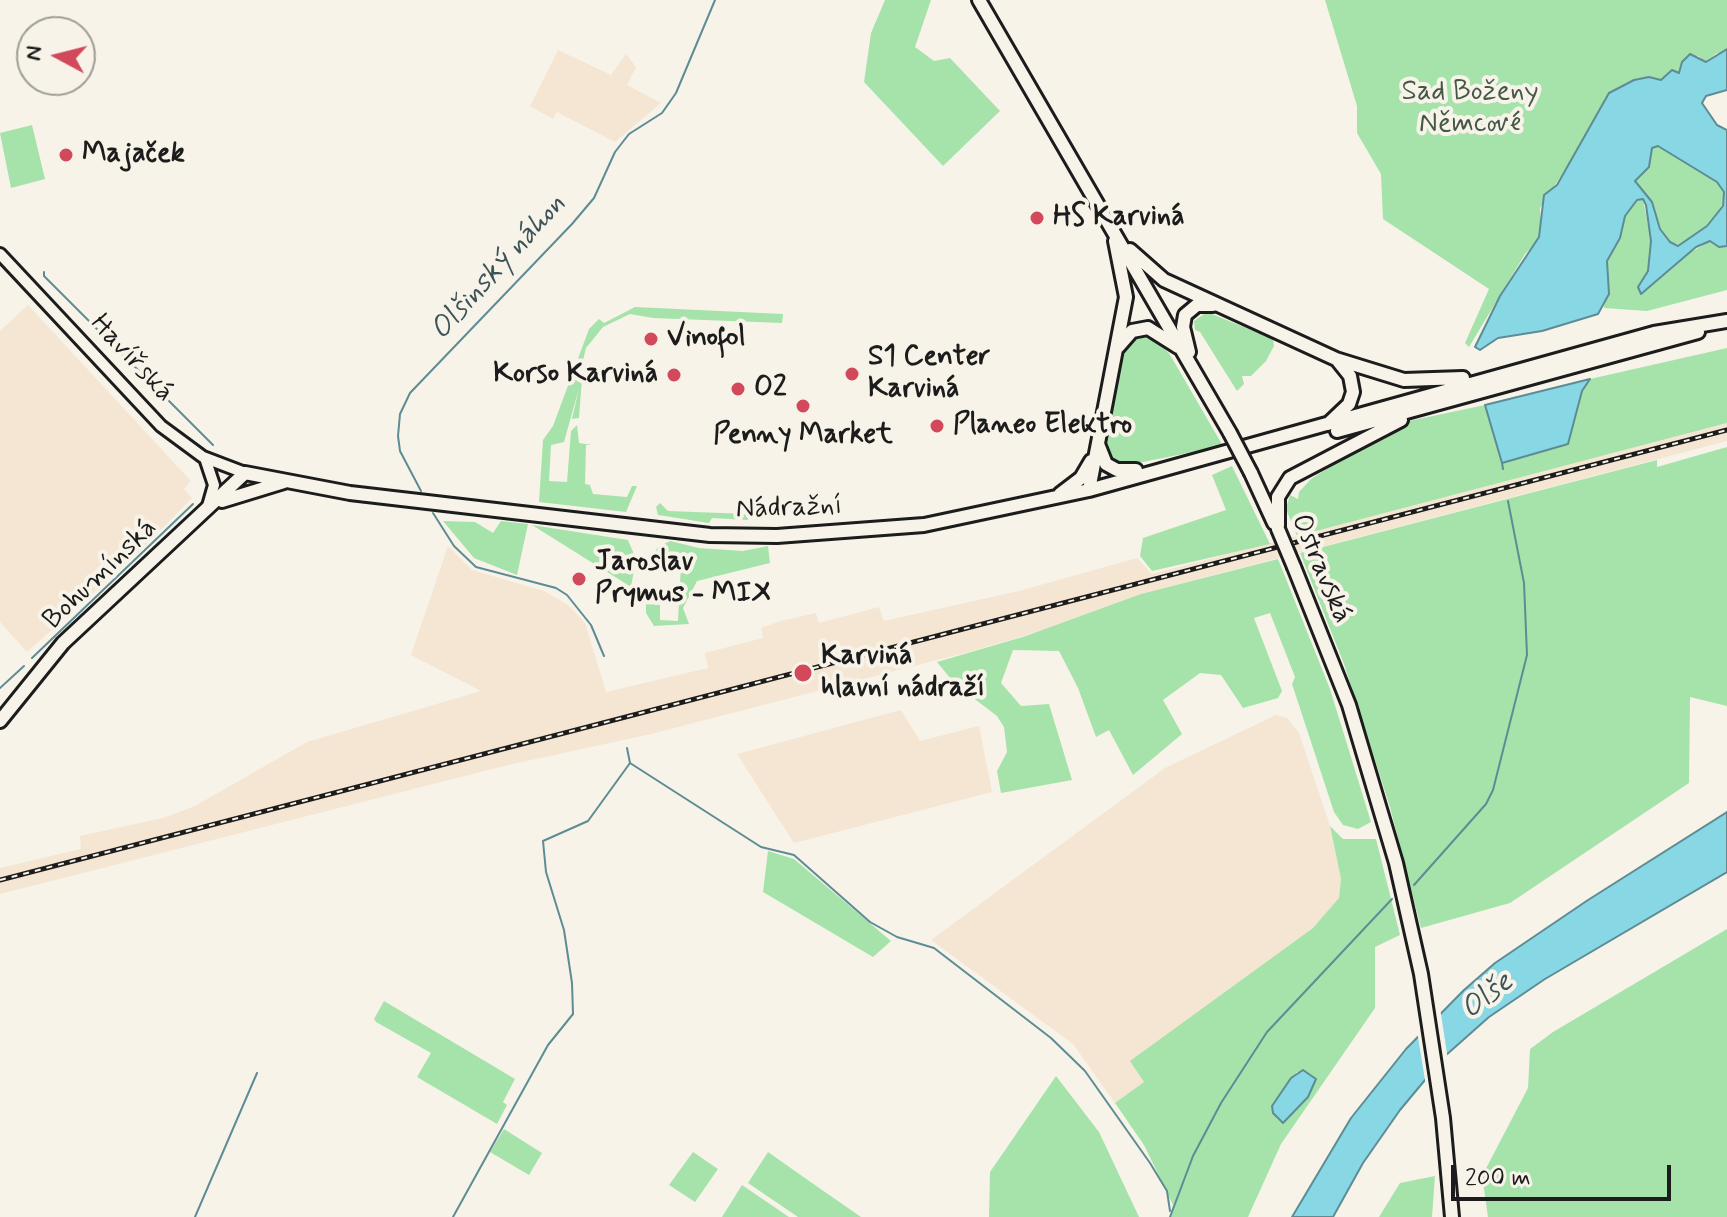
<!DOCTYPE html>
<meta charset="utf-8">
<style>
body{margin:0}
#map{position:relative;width:1727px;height:1217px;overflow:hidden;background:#f7f3e8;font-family:Mynerve,sans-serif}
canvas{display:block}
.north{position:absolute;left:16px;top:16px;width:80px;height:80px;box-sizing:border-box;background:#f7f3e8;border:2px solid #9f9d96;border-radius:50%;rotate:277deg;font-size:22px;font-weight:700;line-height:32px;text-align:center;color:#1c1c1c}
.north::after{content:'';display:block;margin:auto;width:28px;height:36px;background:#d1495b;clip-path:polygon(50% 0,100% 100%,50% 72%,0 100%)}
.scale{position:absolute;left:1451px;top:1165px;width:220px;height:36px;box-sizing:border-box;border:4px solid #1c1c1c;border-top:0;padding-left:10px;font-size:24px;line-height:28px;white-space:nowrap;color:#1c1c1c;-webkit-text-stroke:6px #f7f3e8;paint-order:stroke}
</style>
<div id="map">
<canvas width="1727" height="1217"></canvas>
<div class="north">N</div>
<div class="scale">200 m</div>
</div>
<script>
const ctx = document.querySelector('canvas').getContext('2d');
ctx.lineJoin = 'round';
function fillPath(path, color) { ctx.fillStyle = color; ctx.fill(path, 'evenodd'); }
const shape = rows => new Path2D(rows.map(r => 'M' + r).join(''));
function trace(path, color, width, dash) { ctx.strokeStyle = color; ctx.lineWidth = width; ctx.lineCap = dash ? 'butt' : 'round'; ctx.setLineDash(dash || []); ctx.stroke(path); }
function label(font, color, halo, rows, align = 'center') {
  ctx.font = font + ' Mynerve,sans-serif'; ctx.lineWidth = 8; ctx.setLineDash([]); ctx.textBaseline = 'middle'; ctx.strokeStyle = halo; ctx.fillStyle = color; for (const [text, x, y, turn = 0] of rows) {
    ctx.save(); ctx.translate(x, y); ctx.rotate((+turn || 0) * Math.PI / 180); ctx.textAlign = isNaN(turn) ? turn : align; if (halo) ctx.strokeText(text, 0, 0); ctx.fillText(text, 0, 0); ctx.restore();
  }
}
const built = shape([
 [558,50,611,75,626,54,636,67,627,85,661,103,615,142,557,112,553,119,530,106],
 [28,305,191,481,184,489,192,498,137,554,27,652,0,622,0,331],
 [1727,423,1727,441,1141,594,1048,629,972,651,651,734,508,765,0,894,0,868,81,849,80,836,163,818,195,806,307,742,481,691,411,655,448,546,472,570,544,591,568,605,585,623,606,692,708,668,705,653,763,638,761,628,781,621,816,613,819,623,879,607,884,621,1019,591,1137,558,1152,574],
 [901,710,920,741,979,726,992,792,794,843,737,754],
 [1276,715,1287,718,1299,733,1330,826,1341,879,1339,901,1313,928,1131,1061,1144,1082,1115,1103,1073,1044,931,940,1165,768]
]);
const green = shape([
 [885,0,931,0,915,47,934,61,950,58,1000,111,943,166,864,82,871,33],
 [1325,0,1727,0,1727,58,1717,53,1706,62,1698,56,1685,58,1679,73,1672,70,1661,80,1652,77,1630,81,1609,93,1585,139,1540,208,1541,225,1537,242,1525,254,1469,347,1465,343,1489,289,1383,219,1381,174,1357,133,1357,106],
 [32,125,45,179,11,188,0,133],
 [1658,146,1718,182,1724,192,1721,209,1705,228,1681,245,1670,242,1661,230,1652,202,1634,181,1646,171,1652,148],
 [1643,199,1651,241,1648,271,1638,289,1658,280,1679,259,1710,241,1719,247,1727,246,1727,290,1647,311,1604,308,1607,261,1620,238,1625,216,1637,200],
 [635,307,783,314,782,323,653,318,630,314,603,327,586,348,579,377,582,378,579,418,572,419,579,388,564,442,551,445,549,481,567,482,571,431,577,425,579,443,592,445,586,445,585,484,590,485,593,494,627,497,632,486,637,486,626,512,539,502,543,440,553,426,589,329,599,319,604,323],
 [1207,312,1273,339,1274,346,1266,361,1251,376,1242,376,1244,384,1237,391,1200,332,1195,330,1194,321],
 [1148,335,1169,353,1223,446,1123,466,1104,453,1103,438,1124,348,1136,337],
 [1727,348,1727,423,1297,536,1286,509,1290,495,1298,499,1299,492,1311,479,1384,433,1384,440,1386,432,1404,422,1485,405,1502,462,1568,444,1582,391,1590,379],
 [1727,447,1727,706,1690,697,1689,783,1510,903,1421,928,1390,807,1344,664,1300,553,1657,460,1657,467],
 [1232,466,1270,544,1152,571,1140,556,1143,538,1226,510,1212,475],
 [660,503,668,511,748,514,748,520,712,518,709,523,658,515,656,507],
 [443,521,475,522,493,533,501,521,528,524,517,575,474,558],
 [532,525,628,540,636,559,631,587],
 [670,541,699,548,743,551,768,546,770,563,697,581,683,608,689,624,654,626,646,613,646,604,660,605,660,620,678,621,681,565,649,561,658,547],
 [1278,559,1330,689,1371,822,1358,829,1343,825,1334,812,1292,684,1295,677,1270,613,1254,618,1282,691,1278,698,1243,708,1221,675,1200,673,1163,700,1182,734,1133,775,1109,730,1096,737,1078,688,1059,651,1013,650,1001,683,1021,706,1049,704,1072,780,1001,793,997,771,1007,752,1004,727,997,716,955,684,937,662,1026,636,1141,594],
 [1330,826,1343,839,1376,839,1400,935,1375,947,1375,1008,1281,1144,1248,1217,1170,1217,1173,1205,1144,1145,1115,1103,1144,1082,1130,1061,1313,928,1339,898,1341,879],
 [1297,1072,1316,1079,1308,1097,1283,1122,1277,1119,1272,1106],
 [768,851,794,859,891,941,873,957,763,892],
 [1727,929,1727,1217,1488,1217,1482,1176,1528,1088,1530,1049,1553,1032],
 [384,1001,515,1079,503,1102,507,1105,497,1124,417,1077,431,1053,376,1022,374,1019],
 [1056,1076,1099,1132,1139,1217,989,1217,990,1172],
 [504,1129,542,1153,529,1175,490,1152],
 [693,1152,718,1169,695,1202,669,1185],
 [768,1152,812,1183,861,1217,798,1217,748,1183],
 [1435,1176,1432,1217,1379,1217,1400,1183],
 [742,1185,789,1217,722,1217]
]);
const water = shape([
 [1727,49,1727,90,1706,96,1702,103,1717,125,1727,130,1727,246,1719,247,1710,241,1696,247,1641,294,1638,287,1648,271,1651,241,1646,205,1643,199,1637,200,1625,216,1620,238,1607,261,1609,294,1598,314,1542,331,1498,338,1480,350,1475,347,1500,296,1539,237,1544,195,1557,185,1609,93,1634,80,1649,77,1661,80,1672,70,1679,73,1682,62,1690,54,1706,62,1727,49],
 [1658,146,1717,182,1724,192,1723,206,1707,226,1678,246,1670,242,1660,229,1652,202,1635,181,1649,167,1652,148,1658,146],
 [1590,379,1582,391,1568,444,1502,463,1485,405,1590,379],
 [1727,812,1727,872,1545,979,1489,1017,1445,1056,1400,1110,1363,1163,1333,1217,1292,1217,1351,1118,1406,1049,1464,990,1495,963,1588,900,1727,812],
 [1303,1070,1316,1079,1308,1097,1283,1123,1273,1113,1272,1106,1291,1078,1303,1070]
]);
const pier = shape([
 [1440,1008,1448,1060,1426,1086,1417,1031]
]);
const stream = shape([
 [44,272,44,276,213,445],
 [1502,463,1503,469],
 [421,491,400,451,398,436,400,414,410,393,572,224,594,198,615,152,629,134,662,113,676,93,715,0],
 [433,513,454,546,476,567,556,588,567,595,591,625,604,656],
 [32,658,193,504],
 [0,688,24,666],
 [630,763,761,847,794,855,870,922,897,937,934,948,1051,1038,1085,1071,1150,1163,1167,1191,1170,1211],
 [1414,885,1486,804,1493,790,1527,655,1524,583,1508,501],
 [195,1217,257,1073],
 [453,1217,548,1045,573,1014,572,983,564,930,546,872,543,841,588,821,630,763,627,748],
 [1170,1217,1193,1156,1221,1103,1267,1032,1392,899]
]);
const tertiary = shape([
 [0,254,161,426,203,457,245,473],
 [205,458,214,485,208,506]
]);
const primary = shape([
 [979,0,1230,433],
 [1130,250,1164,280,1336,359,1404,380,1463,378],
 [1118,347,1132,331,1148,328,1178,347],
 [1189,352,1183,327,1185,315,1197,305,1213,305],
 [1328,424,1349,404,1353,392,1350,376,1338,361],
 [1337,431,1698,332],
 [1098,444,1106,464,1117,470,1136,470],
 [1251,473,1274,523],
 [1089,490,1126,297,1115,241],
 [1060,494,1081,478,1091,461],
 [222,501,284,482],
 [1278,529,1278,497,1290,478,1401,420],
 [1294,567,1349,705,1396,863,1421,974,1443,1118,1452,1217],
 [0,721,63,643,245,473,350,493,710,535,777,536,924,525,1089,490,1654,333,1727,321]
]);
const rail = shape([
 [0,880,1727,430]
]);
const primaryBridge = shape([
 [1230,433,1251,473],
 [1278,529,1294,567]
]);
const markers = [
 [66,155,8,"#d1495b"],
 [1037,218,8,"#d1495b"],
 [651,339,8,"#d1495b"],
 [852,374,8,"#d1495b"],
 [674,375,8,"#d1495b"],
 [738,389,8,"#d1495b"],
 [803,406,8,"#d1495b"],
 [937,426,8,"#d1495b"],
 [579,579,8,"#d1495b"],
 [803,673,10,"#d1495b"]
];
const parkNames = [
 ["Sad Boženy",1470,93],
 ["Němcové",1470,125]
];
const poiNames = [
 ["Majaček",82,155],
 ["HS Karviná",1053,218],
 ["Vinofol",667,339],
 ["S1 Center",868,358],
 ["Karviná",868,390],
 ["Korso Karviná",658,375,"right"],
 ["O2",754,389],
 ["Planeo Elektro",953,426],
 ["Penny Market",803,436,"center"],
 ["Jaroslav",595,563],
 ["Prymus - MIX",595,595],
 ["Karviná",821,657],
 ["hlavní nádraží",821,689]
];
const streetNames = [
 ["Havířská",131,359,47],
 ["Nádražní",789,509,-2],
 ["Ostravská",1320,569,67],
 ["Bohumínská",101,575,-44]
];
const waterNames = [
 ["Olšinský náhon",499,268,-48],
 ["Olše",1488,997,-38]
];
fillPath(built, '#f4e6d2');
fillPath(green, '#a6e3aa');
fillPath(water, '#88d7e5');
trace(water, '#5d8c95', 2);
fillPath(pier, '#f7f3e8');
trace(stream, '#5d8c95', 2);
trace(tertiary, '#1c1c1c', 16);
trace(primary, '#1c1c1c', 18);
trace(tertiary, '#f7f3e8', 10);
trace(primary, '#f7f3e8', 12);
trace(rail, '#1c1c1c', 5);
trace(rail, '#f7f3e8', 2, [6]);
trace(primaryBridge, '#1c1c1c', 18, []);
trace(primaryBridge, '#f7f3e8', 12);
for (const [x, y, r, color] of markers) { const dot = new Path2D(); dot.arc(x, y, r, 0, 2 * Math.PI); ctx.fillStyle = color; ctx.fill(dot); trace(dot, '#f7f3e8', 3); }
label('28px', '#455847', '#f7f3e8', parkNames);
label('bold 28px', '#1c1c1c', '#f7f3e8', poiNames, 'left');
label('28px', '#1c1c1c', '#f7f3e8', streetNames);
label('italic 30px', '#3c5458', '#f7f3e8', waterNames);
</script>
